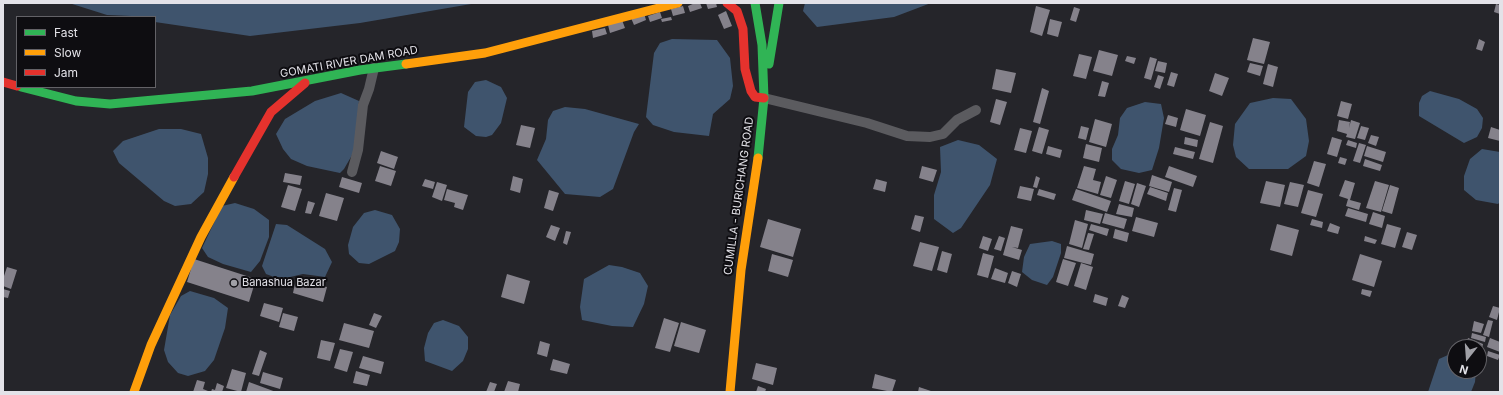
<!DOCTYPE html>
<style>
body{margin:0}
#map{position:relative;width:1503px;height:395px;overflow:hidden;background:#25252a;font-family:Inter,sans-serif}
canvas{display:block}
.frame{position:absolute;inset:0;border:4px solid #e3e2e8;pointer-events:none}
.legend{position:absolute;left:16px;top:16px;width:140px;height:72px;box-sizing:border-box;background:#0e0d11;border:1px solid #636267;margin:0;padding:5px 7px;list-style:none;font-size:12px;color:#e3e2e8}
.legend li{display:flex;align-items:center;gap:8px;height:20px}
.legend b{width:20px;border:1px solid #636267}
.north{position:absolute;left:1447px;top:339px;width:40px;height:40px;box-sizing:border-box;background:#0e0d11;border:1px solid #636267;border-radius:50%;rotate:197deg;font-size:11px;font-weight:700;line-height:16px;text-align:center;color:#e3e2e8}
.north::after{content:'';display:block;margin:auto;width:14px;height:18px;background:#a0a0a6;clip-path:polygon(50% 0,100% 100%,50% 72%,0 100%)}
</style>
<div id="map">
<canvas width="1503" height="395"></canvas>
<div class="frame"></div>
<ul class="legend">
<li><b style="height:5px;background:#30b455"></b>Fast</li>
<li><b style="height:5px;background:#ff9f0a"></b>Slow</li>
<li><b style="height:5px;background:#e5322d"></b>Jam</li>
</ul>
<div class="north">N</div>
</div>
<script>
const ctx = document.querySelector('canvas').getContext('2d');
ctx.lineJoin = 'round';
function fillPath(path, color) { ctx.fillStyle = color; ctx.fill(path, 'evenodd'); }
const shape = rows => new Path2D(rows.map(r => 'M' + r).join(''));
function trace(path, color, width, dash) { ctx.strokeStyle = color; ctx.lineWidth = width; ctx.lineCap = dash ? 'butt' : 'round'; ctx.setLineDash(dash || []); ctx.stroke(path); }
function label(font, color, halo, rows, align = 'center') {
  ctx.font = font + ' Inter,sans-serif'; ctx.lineWidth = 4; ctx.setLineDash([]); ctx.textBaseline = 'middle'; ctx.strokeStyle = halo; ctx.fillStyle = color; for (const [text, x, y, turn = 0] of rows) {
    ctx.save(); ctx.translate(x, y); ctx.rotate((+turn || 0) * Math.PI / 180); ctx.textAlign = isNaN(turn) ? turn : align; if (halo) ctx.strokeText(text, 0, 0); ctx.fillText(text, 0, 0); ctx.restore();
  }
}
const water = shape([
 [69,3,477,3,360,23,250,36,155,22,155,17,107,15],
 [805,3,931,3,894,17,817,27,803,11],
 [672,39,717,40,730,58,733,86,730,99,713,114,709,136,674,132,653,125,646,117,654,53,660,43],
 [486,80,501,87,507,98,501,123,492,135,486,137,476,136,464,127,468,92,475,82],
 [1430,91,1459,99,1477,109,1483,118,1482,128,1477,137,1464,143,1419,116,1419,103,1422,96],
 [341,93,359,101,355,150,344,169,340,173,307,166,291,159,283,149,276,134,285,119,315,101],
 [1273,98,1291,99,1306,119,1309,141,1306,156,1288,169,1249,169,1236,157,1233,145,1235,124,1250,103],
 [1145,102,1161,104,1164,118,1159,148,1152,170,1139,173,1121,169,1112,160,1112,149,1118,135,1120,118,1127,108],
 [565,107,585,109,639,124,634,132,613,189,600,197,565,194,537,160,546,139,548,120,553,111],
 [159,129,181,129,201,134,208,158,208,174,204,192,191,204,175,206,164,201,119,163,113,151,123,141],
 [958,140,979,145,997,159,990,185,961,228,953,233,934,219,934,195,941,172,940,147],
 [1482,149,1500,152,1500,202,1498,204,1476,200,1464,190,1464,176,1470,159],
 [235,203,254,209,269,220,269,237,260,261,251,272,223,264,208,257,202,248,222,206],
 [375,210,392,215,400,229,399,242,395,251,369,264,359,263,349,254,348,245,353,227,364,213],
 [276,224,287,225,325,249,332,262,325,277,303,274,286,278,274,277,266,274,262,266],
 [1052,241,1061,244,1061,253,1053,277,1047,285,1032,280,1022,272,1024,257,1030,244],
 [609,265,622,267,640,273,648,286,644,304,633,327,612,326,582,320,580,307,584,279],
 [190,291,214,298,228,308,225,328,214,360,205,371,188,376,178,373,168,362,164,350,170,315,181,296],
 [443,320,459,326,468,337,468,349,463,361,452,371,425,361,424,348,428,333,434,323],
 [1448,355,1455,356,1455,371,1476,371,1475,382,1471,392,1428,392,1439,359]
]);
const building = shape([
 [695,3,700,3,702,8,690,12,688,6],
 [706,3,716,3,717,7,708,9],
 [1496,4,1500,5,1500,14,1494,12],
 [683,6,685,13,673,16,671,9],
 [1036,6,1050,10,1042,36,1030,32],
 [1074,7,1080,9,1076,22,1070,20],
 [726,11,732,26,724,29,718,15],
 [660,12,662,18,650,22,648,16],
 [644,13,646,20,634,25,631,18],
 [671,17,672,20,662,22,661,19],
 [1050,19,1062,22,1058,37,1047,34],
 [622,20,625,28,610,33,608,25],
 [605,28,607,34,593,38,592,31],
 [1253,38,1270,42,1264,64,1247,60],
 [1479,39,1485,42,1482,51,1476,49],
 [1099,50,1118,55,1112,76,1093,71],
 [1079,54,1092,57,1086,79,1073,76],
 [1127,56,1136,58,1134,64,1125,61],
 [1150,57,1157,59,1151,80,1144,78],
 [1158,61,1167,63,1165,73,1155,71],
 [1250,63,1263,66,1260,76,1247,72],
 [1268,64,1278,67,1273,87,1263,84],
 [996,69,1016,73,1011,93,992,89],
 [1171,72,1178,74,1174,87,1167,85],
 [1215,73,1229,78,1222,96,1209,91],
 [1158,75,1164,77,1160,89,1154,87],
 [1102,81,1109,83,1105,97,1098,96],
 [1042,88,1049,91,1040,124,1033,122],
 [996,99,1007,102,1000,125,990,122],
 [1341,101,1352,104,1348,119,1337,116],
 [1186,109,1206,115,1200,136,1180,130],
 [1168,115,1178,118,1176,127,1165,124],
 [1095,119,1112,124,1106,147,1089,142],
 [1339,120,1350,122,1349,128,1351,120,1360,123,1355,139,1346,137,1347,134,1337,131],
 [1210,122,1223,126,1213,163,1199,159],
 [521,125,535,128,530,148,516,145],
 [1081,126,1089,128,1086,140,1078,138],
 [1361,126,1369,128,1365,140,1357,138],
 [1039,127,1049,130,1042,154,1032,151],
 [1491,127,1500,130,1500,141,1488,138],
 [1020,128,1032,131,1026,153,1014,150],
 [1371,135,1379,137,1376,146,1368,143],
 [1185,137,1198,140,1197,147,1184,144],
 [1332,137,1342,140,1337,157,1327,154],
 [1348,140,1357,143,1356,148,1346,145],
 [1359,143,1366,145,1360,163,1353,161],
 [1086,144,1102,148,1099,162,1083,158],
 [1048,146,1062,150,1060,158,1046,154],
 [1367,146,1386,152,1383,162,1364,156],
 [1175,147,1195,152,1193,159,1173,154],
 [381,151,398,157,394,169,377,163],
 [1340,157,1347,159,1345,165,1338,163],
 [1365,159,1382,165,1380,171,1363,166],
 [1314,161,1326,164,1319,187,1307,183],
 [380,166,396,171,391,186,375,181],
 [922,166,937,170,933,182,919,178],
 [1084,166,1096,169,1093,180,1101,182,1098,194,1077,188],
 [1169,166,1197,176,1193,187,1165,177],
 [285,173,302,176,300,185,283,182],
 [1152,175,1172,182,1169,192,1149,186],
 [513,176,523,179,520,193,510,190],
 [1036,176,1040,178,1037,188,1033,187],
 [1106,176,1117,180,1111,198,1100,195],
 [342,177,362,183,359,193,339,187],
 [425,179,435,182,433,189,422,186],
 [876,179,887,182,885,192,873,189],
 [1345,180,1355,183,1350,200,1361,203,1359,210,1346,206,1348,199,1339,196],
 [1125,181,1135,184,1129,204,1119,201],
 [1266,181,1285,185,1280,207,1260,203],
 [1375,181,1389,185,1381,212,1366,208],
 [437,182,447,185,442,201,432,197],
 [1290,182,1304,185,1298,207,1284,204],
 [1137,183,1146,186,1139,207,1131,204],
 [288,185,302,189,295,211,281,207],
 [1390,185,1399,188,1392,214,1382,211],
 [1020,186,1034,189,1031,201,1017,198],
 [1150,187,1168,193,1166,201,1147,194],
 [1174,188,1182,190,1176,212,1168,210],
 [447,189,468,195,463,210,454,207,455,203,444,200],
 [1039,189,1056,194,1054,200,1037,195],
 [1076,189,1111,201,1107,212,1072,200],
 [549,190,559,193,553,211,544,208],
 [1308,190,1323,194,1316,217,1301,213],
 [326,193,344,198,337,221,319,216],
 [308,201,315,203,311,214,305,213],
 [1119,204,1134,208,1132,217,1116,214],
 [1348,208,1368,214,1366,222,1345,216],
 [1086,210,1103,214,1100,224,1084,220],
 [1373,212,1385,216,1382,228,1369,224],
 [1105,213,1127,219,1124,229,1102,223],
 [915,215,924,217,920,232,911,229],
 [1136,217,1158,223,1154,237,1132,231],
 [768,219,801,229,793,257,760,247],
 [1312,219,1323,222,1322,228,1310,225],
 [1075,220,1088,224,1082,248,1069,244],
 [1330,223,1340,227,1338,234,1327,231],
 [1091,224,1109,229,1107,236,1089,230],
 [1277,224,1299,230,1292,256,1270,250],
 [1387,224,1401,228,1395,248,1381,244],
 [551,225,560,228,555,241,546,237],
 [1011,226,1023,229,1018,248,1012,247,1022,250,1019,260,1003,255],
 [1115,229,1129,233,1127,242,1113,238],
 [566,231,571,232,567,245,563,243],
 [1407,232,1417,235,1412,250,1402,247],
 [1088,233,1094,234,1089,250,1083,249],
 [983,236,992,239,988,251,979,248],
 [999,236,1005,238,1001,251,994,249],
 [1365,236,1377,240,1375,244,1364,241],
 [920,242,939,247,932,271,913,266],
 [1067,246,1094,254,1091,265,1064,258],
 [942,251,952,254,947,273,937,270],
 [983,253,994,256,988,278,977,275],
 [772,254,793,260,788,277,768,271],
 [1360,254,1382,261,1374,287,1352,280],
 [194,259,256,279,249,302,187,282],
 [1063,259,1076,263,1068,286,1056,282],
 [1081,263,1093,267,1086,290,1074,286],
 [7,267,17,270,11,289,3,286,3,279],
 [995,268,1008,273,1005,283,991,279],
 [1012,271,1021,274,1017,287,1008,283],
 [507,274,530,281,524,304,501,297],
 [296,279,327,287,323,302,293,293],
 [3,289,10,291,8,298,3,297],
 [1362,289,1372,291,1370,297,1361,294],
 [1095,294,1108,298,1106,306,1093,302],
 [1122,295,1129,298,1125,308,1118,306],
 [264,303,283,308,279,322,260,316],
 [1493,306,1500,308,1497,320,1489,317],
 [283,313,298,317,294,331,279,327],
 [374,313,382,316,376,328,369,325],
 [664,318,679,323,670,352,655,348],
 [1488,320,1493,321,1489,337,1483,335],
 [1474,321,1484,324,1481,333,1472,331],
 [681,322,706,330,699,353,674,346],
 [344,323,374,331,369,348,339,340],
 [1472,333,1486,337,1485,342,1471,338],
 [1468,338,1483,344,1482,349,1466,344],
 [1490,338,1500,342,1500,352,1487,347],
 [321,340,335,343,330,361,317,358],
 [540,341,550,344,547,357,537,354],
 [340,349,353,352,347,372,334,368],
 [260,350,267,353,259,376,252,374],
 [1488,351,1500,355,1498,360,1487,356],
 [363,356,384,362,381,374,359,368],
 [553,359,570,364,567,374,550,370],
 [756,363,777,368,773,385,752,379],
 [232,369,246,373,241,392,226,388],
 [356,371,370,375,367,386,353,383],
 [263,372,283,378,280,389,260,383],
 [875,374,896,380,892,392,872,388],
 [197,380,205,382,203,389,208,391,208,392,193,392],
 [508,381,520,384,518,392,504,392],
 [249,382,276,392,246,392],
 [490,382,497,384,494,392,486,392],
 [217,383,224,386,222,392,211,392,212,389,215,390],
 [758,386,766,389,765,392,756,392],
 [919,387,934,392,918,392]
]);
const street = shape([
 [764,98,867,123,907,136,930,137,943,134,957,120,976,110],
 [352,172,358,150,363,105,369,89,374,68]
]);
const fast = shape([
 [755,3,762,45,764,98,758,158],
 [769,64,779,3],
 [21,87,76,101,110,104,252,91,360,70,406,64]
]);
const slow = shape([
 [406,64,485,53,678,3],
 [134,392,151,345,201,237,234,177],
 [730,392,741,270,758,158]
]);
const jam = shape([
 [727,3,737,11,743,29,745,69,751,91,755,97,764,98],
 [3,82,17,86],
 [234,177,271,112,305,83]
]);
const markers = [
 [234,283,4,"#a0a0a6"]
];
const streetNames = [
 ["GOMATI RIVER DAM ROAD",349,62,-10],
 ["CUMILLA - BURICHANG ROAD",739,196,-82]
];
const poiNames = [
 ["Banashua Bazar",242,283]
];
fillPath(water, '#3f546d');
fillPath(building, '#85828b');
trace(street, '#5b5b5f', 10);
trace(fast, '#30b455', 9);
trace(slow, '#ff9f0a', 9);
trace(jam, '#e5322d', 9);
for (const [x, y, r, color] of markers) { const dot = new Path2D(); dot.arc(x, y, r, 0, 2 * Math.PI); ctx.fillStyle = color; ctx.fill(dot); trace(dot, '#0e0d11', 1.5); }
label('11px', '#e3e2e8', '#0e0d11', streetNames);
label('11px', '#e3e2e8', '#0e0d11', poiNames, 'left');
</script>
